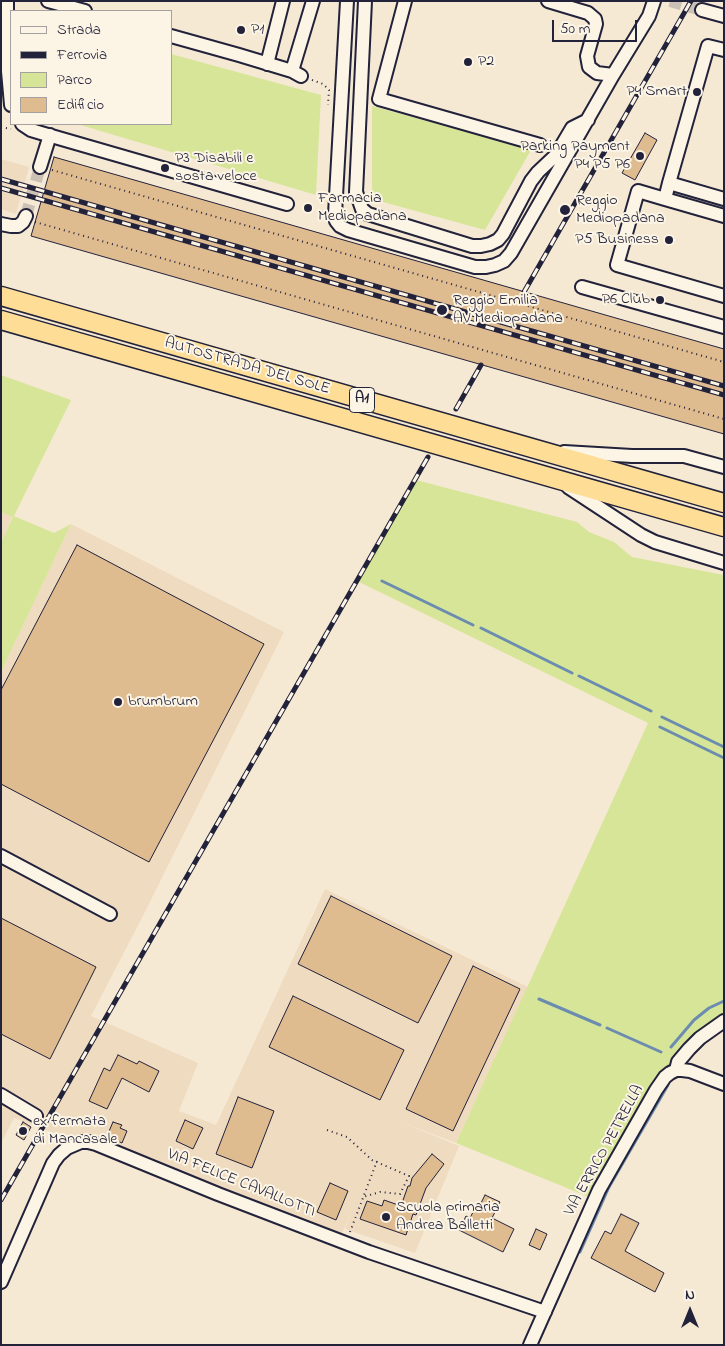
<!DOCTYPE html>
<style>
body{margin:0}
#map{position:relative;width:725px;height:1346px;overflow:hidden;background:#f6e9d4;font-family:"Indie Flower",sans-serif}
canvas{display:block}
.frame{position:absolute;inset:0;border:2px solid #22223b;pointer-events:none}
.legend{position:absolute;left:10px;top:10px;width:162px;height:115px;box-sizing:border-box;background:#fcf5e5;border:1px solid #a5a1a1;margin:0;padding:6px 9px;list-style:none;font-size:15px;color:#22223b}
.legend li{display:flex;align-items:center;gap:10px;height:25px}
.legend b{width:25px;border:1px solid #a5a1a1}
.north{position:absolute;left:665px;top:1286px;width:50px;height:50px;-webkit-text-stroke:4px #fcf5e5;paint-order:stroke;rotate:0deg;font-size:14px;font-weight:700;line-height:20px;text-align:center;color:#22223b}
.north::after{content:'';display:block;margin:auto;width:18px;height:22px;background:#22223b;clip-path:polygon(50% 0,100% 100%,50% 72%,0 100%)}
.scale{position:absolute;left:552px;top:20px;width:85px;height:22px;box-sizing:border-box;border:2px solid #22223b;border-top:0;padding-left:6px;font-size:15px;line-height:18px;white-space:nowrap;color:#22223b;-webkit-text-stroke:4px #fcf5e5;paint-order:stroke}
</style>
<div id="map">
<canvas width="725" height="1346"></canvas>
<div class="frame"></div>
<ul class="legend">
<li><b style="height:6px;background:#fcf5e5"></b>Strada</li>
<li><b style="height:6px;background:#22223b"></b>Ferrovia</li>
<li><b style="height:14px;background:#d7e599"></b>Parco</li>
<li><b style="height:14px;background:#dfbb90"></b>Edificio</li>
</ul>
<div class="north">N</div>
<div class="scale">50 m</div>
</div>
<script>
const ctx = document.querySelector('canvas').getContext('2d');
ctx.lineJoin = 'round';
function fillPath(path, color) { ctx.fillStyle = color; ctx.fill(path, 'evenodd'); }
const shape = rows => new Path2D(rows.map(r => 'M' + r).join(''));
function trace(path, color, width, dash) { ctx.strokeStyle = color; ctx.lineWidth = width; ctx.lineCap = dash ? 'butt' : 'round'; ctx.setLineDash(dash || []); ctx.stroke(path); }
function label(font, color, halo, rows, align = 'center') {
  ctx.font = font + ' "Indie Flower",sans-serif'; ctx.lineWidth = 4; ctx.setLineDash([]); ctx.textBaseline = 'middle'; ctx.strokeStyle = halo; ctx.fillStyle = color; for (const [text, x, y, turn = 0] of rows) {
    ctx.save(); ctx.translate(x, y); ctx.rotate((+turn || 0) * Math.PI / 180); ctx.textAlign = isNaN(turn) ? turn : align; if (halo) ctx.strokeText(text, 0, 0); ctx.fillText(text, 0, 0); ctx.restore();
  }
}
const built = shape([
 [1,159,29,167,16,214,1,209],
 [1,512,13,516,1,542],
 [71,524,284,632,145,912,91,1016,198,1063,179,1111,216,1125,325,889,528,987,456,1143,401,1122,459,1146,415,1253,345,1229,352,1210,339,1241,14,1118,1,1143,1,672]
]);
const green = shape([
 [171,54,321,95,316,195,77,124,171,124],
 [372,106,531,150,485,230,372,199],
 [1,375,71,400,14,516,54,533,71,524,1,672,1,542,13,517,1,512],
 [416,480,577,522,589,532,614,542,632,557,724,575,724,1021,689,1049,594,1199,456,1143,648,723,357,581]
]);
const stream = shape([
 [382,581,473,625],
 [481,628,572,673],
 [579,676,651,711],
 [662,717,724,747],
 [660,727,724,758],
 [539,999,600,1025],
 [607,1028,661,1052],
 [671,1047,694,1020,709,1008,724,1001],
 [580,1252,609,1187,668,1085],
 [537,1345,567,1278]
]);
const building = shape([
 [645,133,657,140,635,180,622,173,645,133],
 [54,157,724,349,724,434,31,236,54,157],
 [77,545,264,644,149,862,1,784,1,690,77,545],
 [331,896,452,956,418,1023,298,964,331,896],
 [1,918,96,967,50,1059,1,1034,1,918],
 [473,966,520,989,453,1131,406,1109,473,966],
 [293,996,404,1050,380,1100,269,1047,293,996],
 [118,1055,137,1064,139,1061,159,1071,149,1092,122,1078,107,1109,89,1101,104,1068,110,1071,118,1055],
 [238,1097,274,1111,252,1168,216,1154,238,1097],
 [185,1120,203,1128,193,1149,176,1141,185,1120],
 [23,1122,31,1127,24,1140,16,1135,23,1122],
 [113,1122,122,1125,120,1128,127,1131,122,1143,107,1136,113,1122],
 [432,1154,444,1164,426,1188,416,1215,413,1214,406,1235,360,1219,367,1201,382,1206,384,1200,401,1206,408,1186,410,1186,412,1178,432,1154],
 [330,1183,348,1191,336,1220,317,1212,330,1183],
 [485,1195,500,1202,492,1218,514,1229,503,1252,459,1230,466,1216,470,1218,475,1208,478,1209,485,1195],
 [621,1214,639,1223,625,1251,664,1273,655,1292,591,1258,605,1231,611,1234,621,1214],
 [536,1229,547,1234,540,1250,529,1245,536,1229]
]);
const minorTunnel = shape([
 [670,1,702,10],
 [26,216,40,167]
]);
const path = shape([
 [312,80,323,84,329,90,328,105],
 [1,127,11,129],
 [52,170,724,362],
 [35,222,724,419],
 [327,1130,347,1137,372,1160,409,1176,400,1194,380,1192,363,1197],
 [350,1232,377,1161]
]);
const minor = shape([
 [7,1,7,60,11,105],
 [48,1,85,11],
 [347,1,335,214,336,221,340,226,348,230,475,267,486,267,495,265,504,261,511,253,613,75,649,16,654,1],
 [365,1,356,192,362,209,368,214,472,246,481,246,490,244,498,240,503,234,531,181,538,172,556,155,572,128,588,120],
 [405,1,379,99,540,145],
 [548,1,588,13,595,19,596,24,587,56,589,67,597,73,613,75],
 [702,10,724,16],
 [171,36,239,55,292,71,301,76],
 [724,50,708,46,669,183,724,199],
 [267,64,283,1],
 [292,71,313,1],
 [22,124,31,130,41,133,287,204],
 [40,167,50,135],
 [669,183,665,199,638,191,617,265,724,296],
 [665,199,724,216],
 [1,224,11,226,18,226,23,222,26,216],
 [582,287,724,327],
 [564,452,632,456,684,456,724,467],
 [568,487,641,535,655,542,724,563],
 [1,856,110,914],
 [676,1070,678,1062,689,1049,700,1038,724,1021],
 [1,1095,36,1116],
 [1,1282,53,1163,59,1155,67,1148,81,1142,88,1142,96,1144,218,1194,369,1252,545,1312],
 [530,1345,599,1190,656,1090,665,1077,670,1073,676,1070,682,1070,690,1071,724,1084]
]);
const highway = shape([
 [1,296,724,503],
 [1,320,724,527]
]);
const rail = shape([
 [1,179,724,386],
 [1,188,724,395],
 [524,292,691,1],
 [456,409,481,365],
 [1,1200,428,457]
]);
const markers = [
 [241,30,5,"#22223b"],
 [468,62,5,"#22223b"],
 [697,92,5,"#22223b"],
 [640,156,5,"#22223b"],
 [165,168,5,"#22223b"],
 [308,208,5,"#22223b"],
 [565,210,6,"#22223b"],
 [669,240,5,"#22223b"],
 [660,300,5,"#22223b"],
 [442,310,6,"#22223b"],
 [118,702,5,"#22223b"],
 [23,1131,5,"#22223b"],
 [386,1217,5,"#22223b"]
];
const shields = [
 [362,400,25]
];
const shieldNames = [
 ["A1",362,400]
];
const poiNames = [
 ["P1",251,30],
 ["P2",478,62],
 ["P4 Smart",687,92,"right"],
 ["Parking Payment",630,147,"right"],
 ["P4 P5 P6",630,165,"right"],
 ["P3 Disabili e",175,159],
 ["sosta veloce",175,177],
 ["Farmacia",318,199],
 ["Mediopadana",318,217],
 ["Reggio",576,201],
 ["Mediopadana",576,219],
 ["P5 Business",659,240,"right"],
 ["P6 Club",650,300,"right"],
 ["Reggio Emilia",453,301],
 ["AV Mediopadana",453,319],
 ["brumbrum",128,702],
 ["ex fermata",33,1122],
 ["di Mancasale",33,1140],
 ["Scuola primaria",396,1208],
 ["Andrea Balletti",396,1226]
];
const streetNames = [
 ["AUTOSTRADA DEL SOLE",247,367,16],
 ["VIA ERRICO PETRELLA",605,1151,-61],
 ["VIA FELICE CAVALLOTTI",241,1184,22]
];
fillPath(built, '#efdbc0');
fillPath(green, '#d7e599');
trace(stream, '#6c8caf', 3);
fillPath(building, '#dfbb90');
trace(building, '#22223b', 1);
trace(minorTunnel, '#ccc1b5', 12, [12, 6]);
trace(minor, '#22223b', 16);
trace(highway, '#22223b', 21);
trace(path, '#22223b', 2, [1, 4]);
trace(minor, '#fcf5e5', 12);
trace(highway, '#fede96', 18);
trace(rail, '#22223b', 5);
trace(rail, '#fcf5e5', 3, [9]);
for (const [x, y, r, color] of markers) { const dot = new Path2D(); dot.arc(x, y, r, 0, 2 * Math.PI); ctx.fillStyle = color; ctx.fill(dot); trace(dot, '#fcf5e5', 2); }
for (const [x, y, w] of shields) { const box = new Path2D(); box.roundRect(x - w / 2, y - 12.5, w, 25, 4); ctx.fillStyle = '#fcf5e5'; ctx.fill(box); trace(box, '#22223b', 1); }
label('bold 15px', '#22223b', null, shieldNames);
label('16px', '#22223b', '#fcf5e5', poiNames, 'left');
label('16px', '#22223b', '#fcf5e5', streetNames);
</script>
